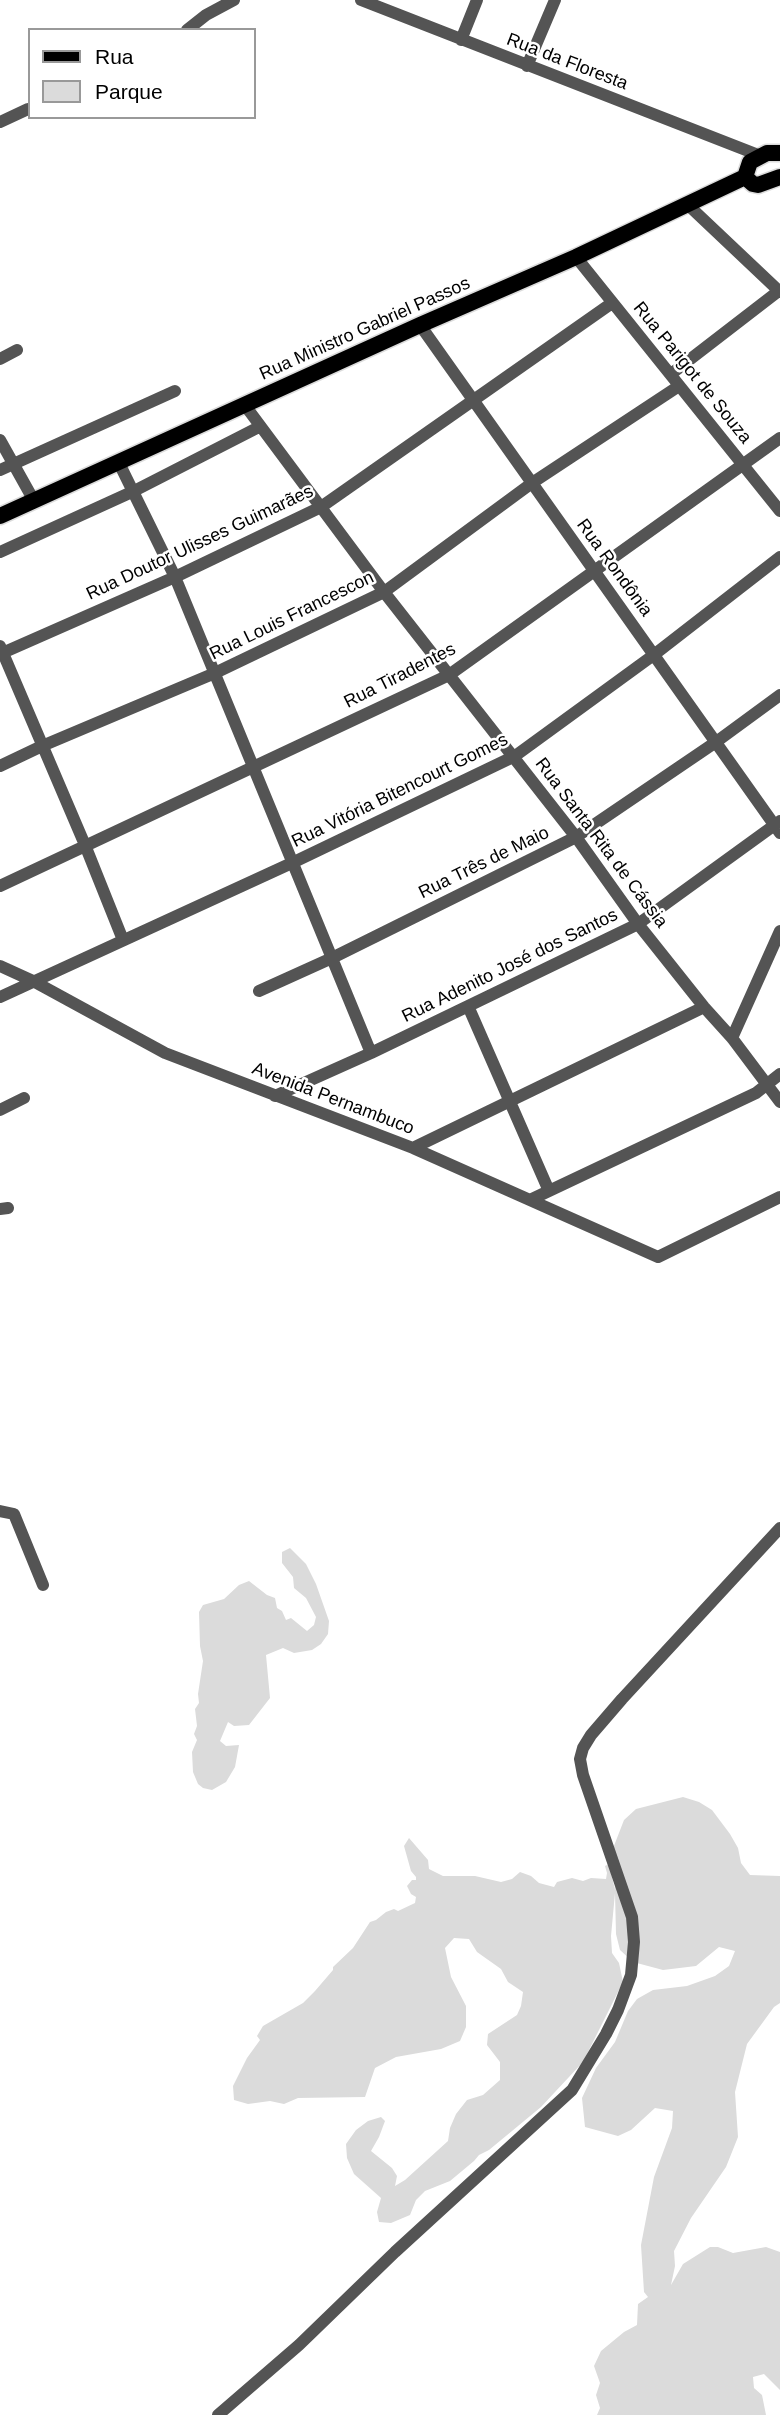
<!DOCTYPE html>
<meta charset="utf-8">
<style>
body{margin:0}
#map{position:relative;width:780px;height:2415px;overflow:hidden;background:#fff;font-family:Helvetica,sans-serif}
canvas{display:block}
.legend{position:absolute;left:28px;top:28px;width:228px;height:91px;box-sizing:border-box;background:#fff;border:2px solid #999;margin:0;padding:9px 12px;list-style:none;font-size:21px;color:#000}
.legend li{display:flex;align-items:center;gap:14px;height:35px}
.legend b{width:35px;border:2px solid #999}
</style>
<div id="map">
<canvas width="780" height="2415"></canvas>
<ul class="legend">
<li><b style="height:9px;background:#000"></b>Rua</li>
<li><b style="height:19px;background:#dbdbdb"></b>Parque</li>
</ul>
</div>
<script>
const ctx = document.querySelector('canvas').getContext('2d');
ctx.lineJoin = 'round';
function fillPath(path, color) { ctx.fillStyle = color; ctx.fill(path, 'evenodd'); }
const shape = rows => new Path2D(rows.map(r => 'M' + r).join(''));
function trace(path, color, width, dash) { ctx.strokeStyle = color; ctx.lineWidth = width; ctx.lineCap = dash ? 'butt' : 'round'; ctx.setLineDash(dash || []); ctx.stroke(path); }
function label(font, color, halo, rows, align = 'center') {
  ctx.font = font + ' Helvetica,sans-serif'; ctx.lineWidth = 5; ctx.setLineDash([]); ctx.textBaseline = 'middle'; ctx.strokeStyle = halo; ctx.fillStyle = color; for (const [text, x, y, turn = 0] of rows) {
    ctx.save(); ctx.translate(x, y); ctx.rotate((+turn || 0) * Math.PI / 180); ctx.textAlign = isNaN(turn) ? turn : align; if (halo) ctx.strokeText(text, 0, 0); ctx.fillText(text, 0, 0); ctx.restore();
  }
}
const green = shape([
 [290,1548,306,1564,316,1584,329,1621,328,1634,321,1644,312,1650,294,1653,283,1648,266,1655,270,1698,249,1725,234,1726,228,1722,220,1741,226,1746,239,1745,235,1767,226,1782,212,1790,203,1788,198,1784,193,1772,192,1752,197,1740,194,1734,197,1726,195,1709,199,1703,198,1694,203,1661,200,1646,199,1612,203,1605,224,1599,239,1585,249,1581,267,1595,275,1598,277,1608,282,1611,286,1620,291,1618,307,1631,314,1625,316,1617,306,1598,294,1588,293,1577,282,1563,282,1552],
 [683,1797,699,1802,712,1810,730,1834,738,1848,741,1863,750,1875,780,1876,780,2003,774,2007,747,2044,735,2092,738,2137,726,2167,691,2218,674,2251,675,2266,671,2285,683,2264,710,2247,718,2247,733,2253,766,2247,780,2252,780,2390,764,2374,753,2377,754,2388,762,2395,766,2415,597,2415,600,2408,596,2395,600,2383,594,2366,601,2351,624,2332,637,2325,638,2304,648,2297,644,2292,641,2245,654,2177,672,2128,673,2111,655,2108,631,2130,618,2136,585,2127,582,2098,596,2068,615,2042,628,2011,637,1999,653,1990,687,1986,715,1976,729,1966,735,1951,719,1947,696,1966,663,1970,633,1962,620,1950,616,1934,615,1893,611,1936,612,1953,619,1963,623,1982,583,2062,541,2107,489,2150,479,2155,474,2161,450,2181,425,2191,416,2200,410,2215,391,2223,379,2222,377,2212,381,2198,354,2174,347,2158,346,2144,356,2130,368,2121,381,2117,385,2121,379,2137,371,2151,392,2168,397,2176,395,2186,405,2180,448,2141,450,2128,456,2114,467,2100,483,2095,500,2080,500,2062,487,2045,488,2034,517,2015,521,2006,523,1992,508,1982,501,1969,477,1952,469,1939,454,1938,445,1948,451,1977,466,2006,466,2027,460,2041,441,2049,396,2057,375,2068,365,2097,298,2098,284,2104,270,2101,248,2104,234,2100,233,2086,247,2058,260,2040,257,2036,263,2026,303,2003,315,1991,333,1970,333,1967,353,1948,370,1922,376,1920,386,1912,394,1909,398,1911,415,1903,416,1897,411,1894,407,1886,412,1880,416,1880,416,1877,411,1871,404,1846,409,1838,428,1860,429,1869,443,1876,475,1876,501,1882,512,1879,520,1872,531,1876,539,1883,554,1887,557,1882,572,1878,583,1881,591,1878,606,1879,607,1873,605,1866,609,1864,615,1890,612,1851,624,1820,636,1809]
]);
const minor = shape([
 [361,0,761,156],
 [187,30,206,15,234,0],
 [461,40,477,0],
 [527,66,555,0],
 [0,122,28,109],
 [687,204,780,292],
 [576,257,780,511],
 [420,325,780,833],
 [0,359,17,350],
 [671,374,780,290],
 [244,404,384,592,576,837,638,924,704,1007,732,1038,780,1102],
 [0,440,33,499],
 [118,461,175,577,371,1053],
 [0,470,175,391],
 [0,552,134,491,259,427],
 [0,646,85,845,123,940],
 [0,654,175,577,321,507,612,303],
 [0,766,42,746,215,673,384,592,532,483,679,386],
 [0,886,449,675,780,438],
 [0,966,33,981,165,1053,413,1148,658,1257,780,1197],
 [259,991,332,958,576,837,716,742,780,695],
 [0,997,294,862,515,756,655,654,780,557],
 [468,1006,549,1191],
 [732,1038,780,931],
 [275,1096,371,1053,638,924,780,821],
 [0,1110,24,1098],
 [413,1148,704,1007],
 [532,1199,756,1093,780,1074],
 [0,1209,8,1208],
 [0,1511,14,1514,43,1585],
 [218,2415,299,2345,395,2252,572,2090,606,2034,618,2010,631,1975,634,1942,632,1917,583,1775,580,1759,583,1748,591,1735,622,1699,780,1528]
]);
const major = shape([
 [745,177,750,162,767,153,780,153],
 [745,177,753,184,758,185,780,177],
 [0,516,420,325,576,257,745,177]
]);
const streetNames = [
 ["Rua da Floresta",567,62,21],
 ["Rua Ministro Gabriel Passos",365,329,-24],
 ["Rua Parigot de Souza",692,373,51],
 ["Rua Doutor Ulisses Guimarães",200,543,-25],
 ["Rua Rondônia",614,568,54],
 ["Rua Louis Francescon",292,616,-26],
 ["Rua Tiradentes",400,676,-27],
 ["Rua Vitória Bitencourt Gomes",400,791,-26],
 ["Rua Santa Rita de Cássia",601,843,53],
 ["Rua Três de Maio",484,863,-26],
 ["Rua Adenito José dos Santos",510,966,-26],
 ["Avenida Pernambuco",333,1099,21]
];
fillPath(green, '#dbdbdb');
trace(major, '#dbdbdb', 19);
trace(minor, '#545454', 12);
trace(major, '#000', 16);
label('18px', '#000', '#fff', streetNames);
</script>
